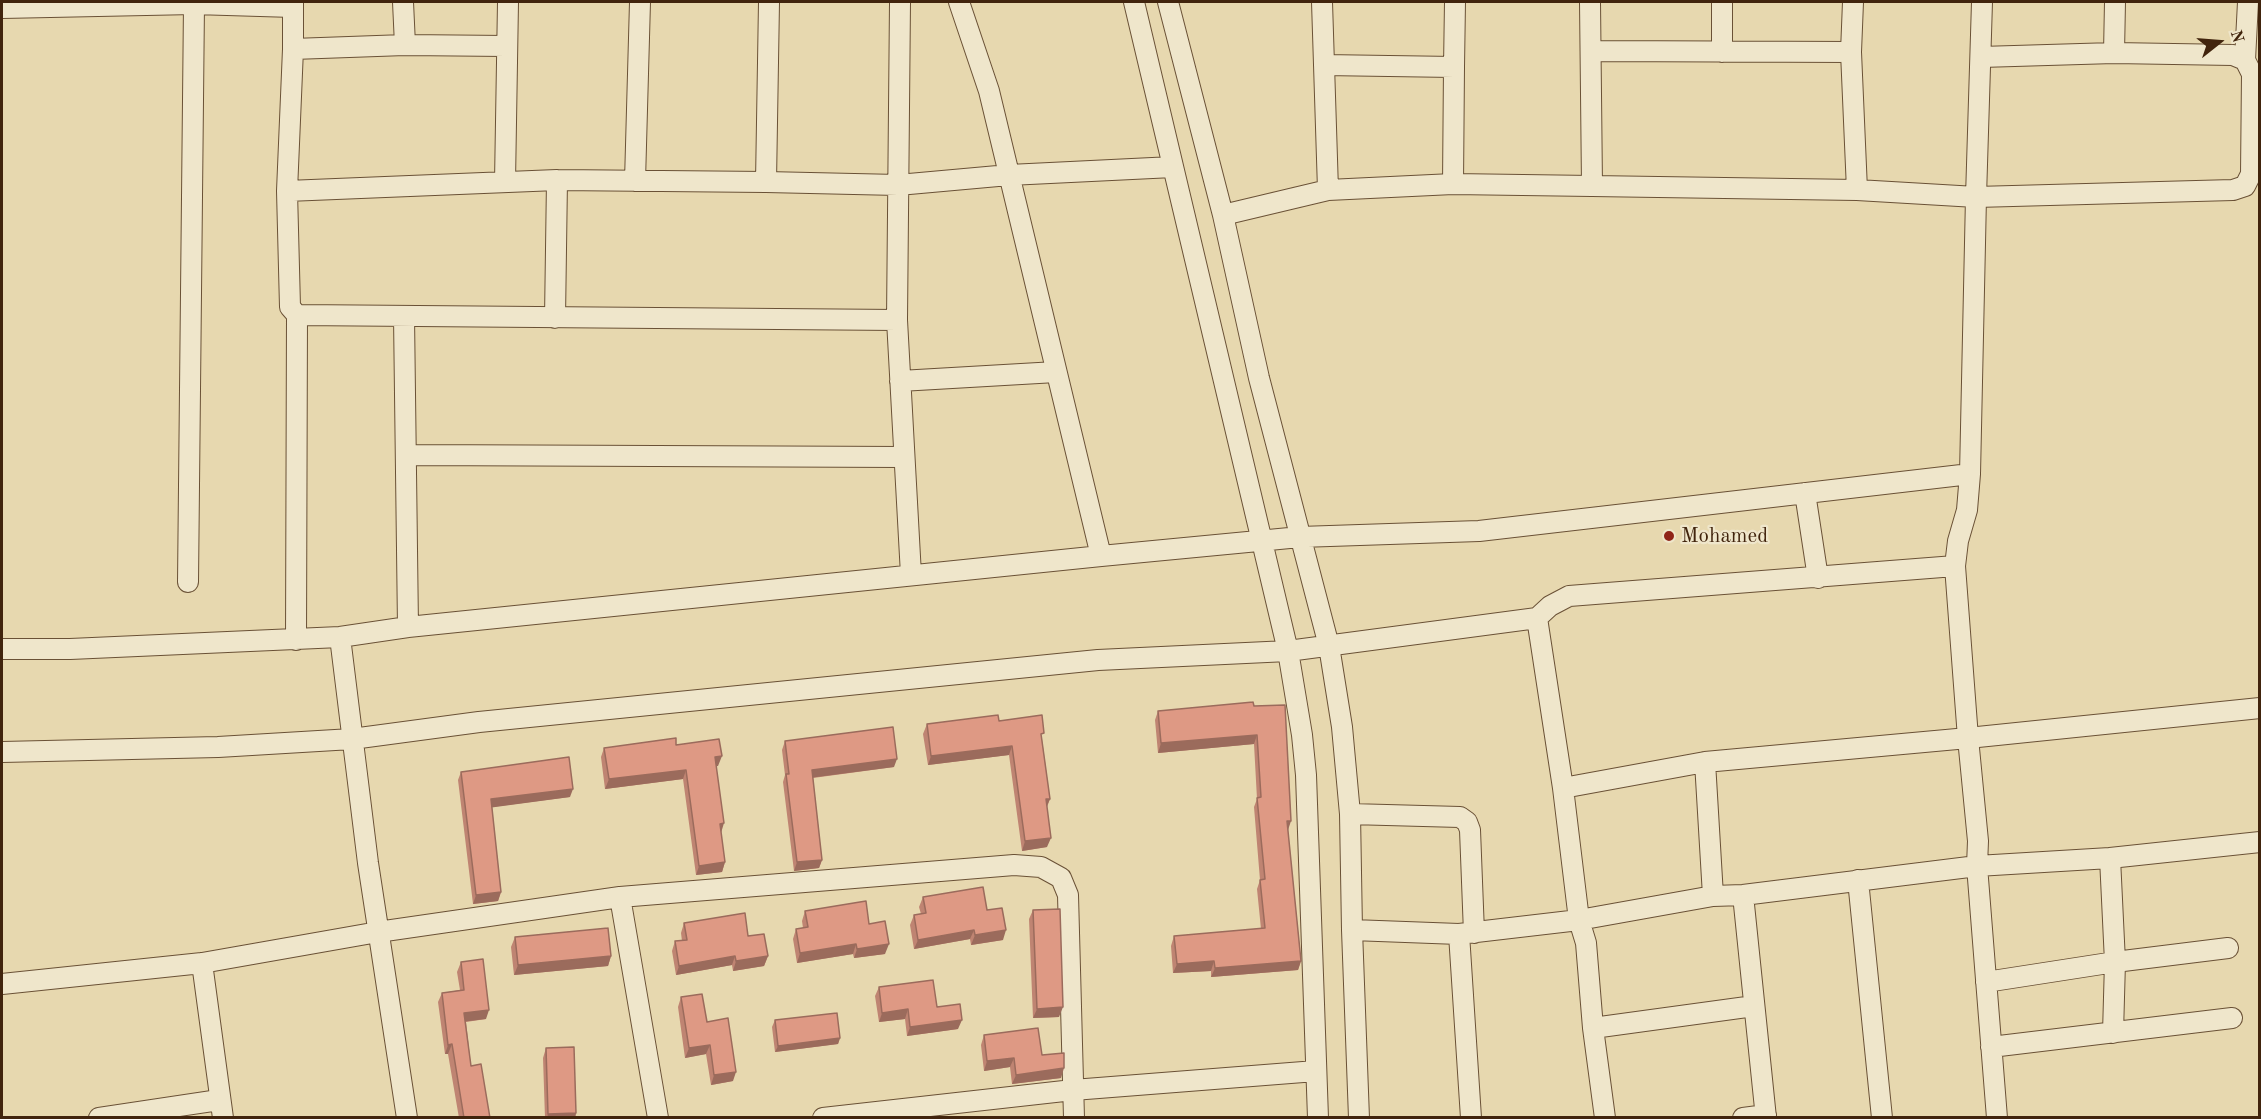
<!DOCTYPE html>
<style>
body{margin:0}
#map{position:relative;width:2261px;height:1119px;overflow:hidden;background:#e7d8af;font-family:"Old Standard TT",serif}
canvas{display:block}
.frame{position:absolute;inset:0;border:3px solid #41240d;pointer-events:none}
.north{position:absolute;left:2189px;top:12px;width:60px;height:60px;-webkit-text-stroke:4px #efe6cb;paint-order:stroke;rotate:73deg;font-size:16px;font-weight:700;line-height:24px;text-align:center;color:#41240d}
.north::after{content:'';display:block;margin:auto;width:21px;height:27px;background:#41240d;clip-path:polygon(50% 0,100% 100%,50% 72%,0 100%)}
</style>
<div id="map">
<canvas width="2261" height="1119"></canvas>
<div class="frame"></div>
<div class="north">N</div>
</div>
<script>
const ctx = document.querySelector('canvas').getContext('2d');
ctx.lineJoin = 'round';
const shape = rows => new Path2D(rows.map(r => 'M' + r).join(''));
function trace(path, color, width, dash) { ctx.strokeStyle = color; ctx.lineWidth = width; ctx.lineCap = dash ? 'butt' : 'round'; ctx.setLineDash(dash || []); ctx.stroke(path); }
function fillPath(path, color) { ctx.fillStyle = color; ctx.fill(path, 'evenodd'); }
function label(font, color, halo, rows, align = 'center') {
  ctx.font = font + ' "Old Standard TT",serif'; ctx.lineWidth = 4.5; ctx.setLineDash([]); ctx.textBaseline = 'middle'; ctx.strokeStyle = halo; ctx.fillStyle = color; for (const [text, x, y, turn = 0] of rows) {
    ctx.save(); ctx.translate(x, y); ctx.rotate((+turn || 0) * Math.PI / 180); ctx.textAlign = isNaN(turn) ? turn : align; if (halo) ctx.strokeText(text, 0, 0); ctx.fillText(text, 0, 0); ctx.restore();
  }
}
const minor = shape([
 [293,2,293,49,287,191,290,307,297,315,897,320,900,2],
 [403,2,405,45],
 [959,2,989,91,1101,556],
 [1134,2,1288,651,1302,735,1306,775,1318,1118],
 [1168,2,1223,215,1259,378,1329,646,1342,727,1350,814,1352,930,1359,1118],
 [1322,2,1328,190],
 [2,8,194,4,293,7],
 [293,49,405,45,506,46],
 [1592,51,1851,52,1857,190],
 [1722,52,1722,2],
 [1851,52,1853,2],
 [2114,53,2115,2],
 [1981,57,2114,53,2233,55,2245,60,2252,74,2251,174,2245,186,2233,190,1976,197,1982,2],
 [2245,60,2248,2],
 [1324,65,1454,67,1453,184],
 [1454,67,1455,2],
 [635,181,640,2],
 [505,182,508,2],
 [766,182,898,185,1009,175,1173,167],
 [287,191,557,180,766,182,769,2],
 [1223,215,1328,190,1453,184,1592,186],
 [404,316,408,627],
 [555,318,557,180],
 [897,320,911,575],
 [900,381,1056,372],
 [407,455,904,457],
 [1805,493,1818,578],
 [188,582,194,4],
 [340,637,368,863,407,1118],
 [296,640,297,315],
 [2,649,70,649,340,637,408,627,1101,556,1300,537,1479,531,1970,474],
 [2,752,218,747,352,739,479,722,1098,660,1288,651,1537,618,1550,606,1569,596,1955,566],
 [1563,788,1705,762,1968,738,1955,566,1958,541,1967,510,1970,474,1976,197,1857,190,1592,186,1590,2],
 [1350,814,1460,817,1467,822,1470,830,1474,933],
 [2110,858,2260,842],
 [1858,880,1882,1118],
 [1743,895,1766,1118],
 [1713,896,1743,895,1977,866,1978,841,1968,738,2260,708],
 [620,897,658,1118],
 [1352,930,1459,934],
 [202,963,223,1118],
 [1986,982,2115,962,2228,948],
 [2,984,202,963,378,932,620,897,1014,865,1041,867,1061,878,1068,895,1074,1118],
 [1593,1028,1754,1006],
 [1991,1047,2232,1018],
 [99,1118,219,1100],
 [823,1118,1073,1090,1316,1071],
 [1471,1118,1459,934,1579,920,1563,788,1537,618],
 [1605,1118,1593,1028,1586,943,1579,920,1713,896,1705,762],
 [1743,1118,1766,1115],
 [1997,1118,1977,866,2110,858,2115,962,2113,1033]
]);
const wall = shape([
 [1254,706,1288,830,1301,961,1298,970,1211,977,1211,971,1173,973,1171,946,1174,936,1261,929,1257,889,1260,880,1254,807,1257,799,1254,744,1158,753,1155,720,1158,711],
 [999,721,1042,739,1050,799,1047,807,1047,847,1022,851,1009,755,928,765,923,734,927,724],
 [785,741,894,767,813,778,822,860,819,868,794,871,783,782,785,775,782,750],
 [676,745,718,766,716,766,721,833,725,862,722,872,696,875,683,779,605,789,601,757,604,748],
 [461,772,570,797,492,807,501,892,498,901,473,904,458,780],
 [923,897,987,910,1003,940,971,945,970,939,914,949,910,925,914,915,921,914,919,907],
 [1033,910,1059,1017,1033,1018,1029,919],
 [805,911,869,924,885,954,854,958,853,954,797,963,793,939,796,929,803,928,802,921],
 [684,923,748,936,768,956,764,966,733,971,732,965,676,975,672,951,675,941,682,941,681,933],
 [515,937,611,956,608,966,514,975,511,947],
 [461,962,486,1019,466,1022,471,1066,490,1118,459,1118,448,1054,445,1054,438,1002,442,993,460,990,457,972],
 [879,987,937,1007,958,1029,907,1036,905,1019,879,1022,875,996],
 [681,997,707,1022,733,1081,711,1085,706,1054,685,1058,678,1007],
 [775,1020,840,1038,838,1044,775,1052,772,1027],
 [984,1035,1042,1055,1061,1078,1012,1084,1010,1067,984,1071,981,1045],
 [546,1048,576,1113,575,1118,545,1118,543,1058]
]);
const shadedWall = shape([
 [1257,735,1254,744,1158,753,1161,743],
 [1012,746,1009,755,928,765,931,756],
 [722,756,718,766,711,767,715,757],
 [897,759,894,767,809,778,812,770],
 [686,770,683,779,605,789,609,779],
 [573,789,570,797,488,808,491,799],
 [1046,799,1050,799,1046,808],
 [1287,821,1291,821,1288,830],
 [724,823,721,833,720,824],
 [1051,838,1047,847,1022,851,1025,841],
 [822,860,819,868,794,871,797,862],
 [725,862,722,872,696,875,699,866],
 [501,892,498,901,473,904,476,895],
 [974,930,970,939,914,949,918,940],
 [1006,930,1003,940,971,945,975,935],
 [856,944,853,954,797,963,800,953],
 [889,944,885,954,854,958,857,949],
 [611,956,608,966,514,975,518,965],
 [735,956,732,965,676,975,679,966],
 [768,956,764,966,733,971,736,961],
 [1214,961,1211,971,1173,973,1177,964],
 [1301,961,1298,970,1211,977,1215,968],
 [1063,1007,1059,1017,1033,1018,1037,1009],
 [908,1009,905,1019,879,1022,882,1013],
 [489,1010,486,1019,461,1022,464,1013],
 [962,1020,958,1029,907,1036,910,1027],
 [840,1038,838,1044,775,1052,778,1046],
 [452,1044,448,1054,445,1054,448,1045],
 [710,1045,706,1054,685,1058,689,1048],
 [1014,1058,1010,1067,984,1071,987,1061],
 [1064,1068,1061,1078,1012,1084,1016,1075],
 [736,1072,733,1081,711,1085,714,1075],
 [576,1113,575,1118,547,1118,548,1114]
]);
const building = shape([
 [1253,702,1254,706,1285,705,1291,821,1287,821,1301,961,1215,968,1214,961,1177,964,1174,936,1265,928,1260,880,1265,879,1257,798,1261,797,1257,735,1161,743,1158,711,1253,702],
 [998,715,999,721,1042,715,1044,733,1041,734,1050,799,1046,799,1051,838,1025,841,1012,746,931,756,927,724,998,715],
 [893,727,897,759,812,770,822,860,797,862,786,774,789,774,785,741,893,727],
 [676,738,676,745,719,739,722,756,715,757,724,823,720,824,725,862,699,866,686,770,609,779,604,748,676,738],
 [569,757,573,789,491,799,501,892,476,895,461,772,569,757],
 [983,887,987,910,1002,908,1006,930,975,935,974,930,918,940,914,915,926,913,923,897,983,887],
 [866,901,869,924,885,921,889,944,857,949,856,944,800,953,796,929,808,927,805,911,866,901],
 [1060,909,1063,1007,1037,1009,1033,910,1060,909],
 [745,913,748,936,764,934,768,956,736,961,735,956,679,966,675,941,687,940,684,923,745,913],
 [608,928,611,956,518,965,515,937,608,928],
 [483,959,489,1010,464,1013,471,1066,481,1064,490,1118,464,1118,452,1044,448,1045,442,993,464,990,461,962,483,959],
 [933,980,937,1007,960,1004,962,1020,910,1027,908,1009,882,1013,879,987,933,980],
 [702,994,707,1022,728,1018,736,1072,714,1075,710,1045,689,1048,681,997,702,994],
 [837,1013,840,1038,778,1046,775,1020,837,1013],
 [1038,1028,1042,1055,1064,1053,1064,1068,1016,1075,1014,1058,987,1061,984,1035,1038,1028],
 [574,1047,576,1113,548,1114,546,1048,574,1047]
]);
const markers = [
 [1669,536,6,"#8f2418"]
];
const poiNames = [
 ["Mohamed",1681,536]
];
trace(minor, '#6a5136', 22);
trace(minor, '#efe6cb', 20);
fillPath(wall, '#bf8472');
fillPath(shadedWall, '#9b6b5c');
fillPath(building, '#de9984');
trace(building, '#9b6b5c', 1.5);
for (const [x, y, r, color] of markers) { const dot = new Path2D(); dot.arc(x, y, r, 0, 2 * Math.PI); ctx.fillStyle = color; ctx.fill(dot); trace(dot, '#efe6cb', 2); }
label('21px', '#41240d', '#efe6cb', poiNames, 'left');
</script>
